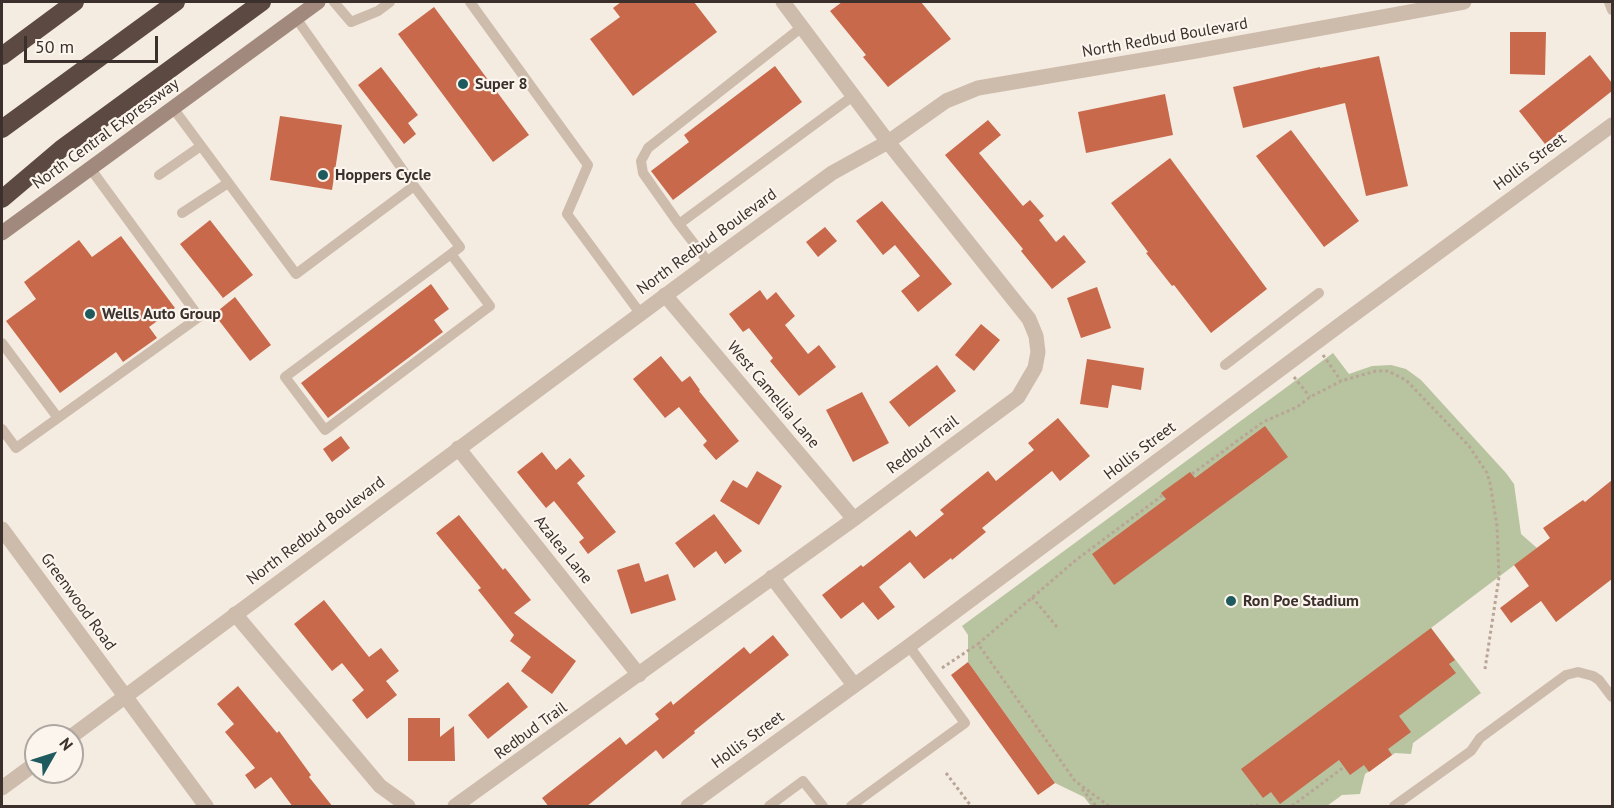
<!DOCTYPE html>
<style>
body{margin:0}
#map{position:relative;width:1614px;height:808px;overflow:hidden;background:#f4ebe1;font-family:"PT Sans",sans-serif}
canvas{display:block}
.frame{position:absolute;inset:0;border:3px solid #3b302b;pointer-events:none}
.north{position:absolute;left:24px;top:724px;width:60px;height:60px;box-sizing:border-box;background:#fbf5ee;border:2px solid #aea6a0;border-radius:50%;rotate:51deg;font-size:16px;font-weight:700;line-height:24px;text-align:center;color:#3b302b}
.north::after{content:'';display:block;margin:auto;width:21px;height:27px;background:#1f5a5e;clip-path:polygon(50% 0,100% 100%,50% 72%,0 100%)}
.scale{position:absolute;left:24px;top:36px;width:134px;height:27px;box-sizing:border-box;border:3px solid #3b302b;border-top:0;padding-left:8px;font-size:18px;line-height:21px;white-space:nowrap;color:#3b302b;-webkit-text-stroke:4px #fbf5ee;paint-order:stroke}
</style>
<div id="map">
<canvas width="1614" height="808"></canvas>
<div class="frame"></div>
<div class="north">N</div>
<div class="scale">50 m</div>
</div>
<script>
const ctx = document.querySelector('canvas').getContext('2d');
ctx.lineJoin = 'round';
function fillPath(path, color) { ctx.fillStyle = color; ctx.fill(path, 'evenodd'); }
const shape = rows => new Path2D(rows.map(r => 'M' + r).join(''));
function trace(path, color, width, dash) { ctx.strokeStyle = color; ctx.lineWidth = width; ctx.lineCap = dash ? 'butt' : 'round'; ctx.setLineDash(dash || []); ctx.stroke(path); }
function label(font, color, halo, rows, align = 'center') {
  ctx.font = font + ' "PT Sans",sans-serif'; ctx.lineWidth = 4.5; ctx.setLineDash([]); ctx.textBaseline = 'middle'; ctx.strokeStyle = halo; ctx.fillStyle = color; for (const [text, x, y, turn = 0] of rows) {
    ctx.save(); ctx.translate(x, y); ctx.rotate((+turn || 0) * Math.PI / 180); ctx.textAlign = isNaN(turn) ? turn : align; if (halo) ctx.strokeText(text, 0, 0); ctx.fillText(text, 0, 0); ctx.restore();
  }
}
const green = shape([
 [1333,353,1349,374,1372,366,1391,365,1406,369,1421,380,1506,473,1514,484,1521,534,1537,548,1431,628,1481,693,1413,743,1411,754,1395,753,1365,774,1360,794,1342,795,1327,806,1091,806,1084,797,1055,783,968,662,968,635,962,626]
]);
const building = shape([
 [621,2,694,2,717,32,633,96,590,39,620,17,613,8],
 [842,2,921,2,951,39,888,87,863,57,866,55,830,11],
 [434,7,529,135,493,162,398,34],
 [1510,32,1546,32,1545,75,1510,74],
 [1590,55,1612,83,1612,91,1545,144,1519,111],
 [1379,56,1408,186,1366,196,1345,103,1243,128,1233,87,1320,67,1320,68],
 [775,66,802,102,673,200,651,171,689,142,684,135],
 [381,67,418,115,408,123,416,134,404,144,358,85],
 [1165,94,1173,135,1086,153,1078,112],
 [280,116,342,125,332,190,270,180],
 [988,120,1001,135,979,153,1023,206,1030,200,1044,216,1039,220,1056,242,1064,235,1086,262,1052,289,1021,251,1023,249,945,155],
 [1291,130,1359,221,1324,247,1256,156],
 [1170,158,1267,289,1211,333,1174,285,1172,286,1146,253,1148,252,1111,203],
 [882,201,952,284,918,312,901,291,920,276,895,245,883,255,856,221],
 [210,220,253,275,223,298,180,244],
 [825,227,837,241,818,257,806,242],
 [121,236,175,308,149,327,157,338,123,362,116,352,60,393,6,321,36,299,24,282,79,240,92,257],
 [431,284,449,309,434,320,443,332,328,418,301,383],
 [1097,287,1111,328,1081,338,1067,298],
 [760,290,767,300,776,292,795,316,785,325,808,354,819,345,836,367,799,396,770,361,773,358,749,328,743,332,729,314],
 [235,297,271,345,250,361,214,314],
 [981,324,1000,340,974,371,955,355],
 [661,356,682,382,690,376,700,390,699,391,739,441,716,460,703,445,707,441,679,407,665,418,633,379],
 [1087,359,1144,368,1141,390,1112,385,1108,408,1080,404],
 [937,365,956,391,909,427,889,402],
 [862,392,889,443,853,462,826,410],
 [1058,418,1090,456,1060,481,1052,471,982,528,986,532,952,560,951,558,924,579,910,562,879,587,895,607,878,620,863,602,841,619,822,595,861,565,863,567,910,530,916,537,944,514,940,510,988,471,996,481,1034,450,1028,443],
 [1265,426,1288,457,1114,585,1092,554,1166,499,1161,493,1190,472,1195,478],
 [341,436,350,448,332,462,323,449],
 [542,452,556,470,570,458,585,476,577,483,616,532,588,554,579,542,584,538,554,501,546,508,517,472],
 [757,471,782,486,759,525,720,501,733,480,747,488],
 [1612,480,1612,579,1556,622,1541,601,1511,623,1500,608,1529,586,1514,565,1550,538,1543,528,1583,500,1585,502],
 [714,514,742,551,725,564,716,551,694,568,675,543],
 [459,515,503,570,505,568,531,600,514,613,576,661,552,694,521,671,531,657,510,641,514,635,478,590,481,588,436,533],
 [639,563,645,582,668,574,676,600,631,614,617,570],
 [324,600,369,657,381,648,399,671,386,681,397,695,367,719,352,700,364,690,342,663,332,671,294,624],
 [1431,628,1455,660,1449,664,1456,673,1399,716,1411,732,1388,749,1392,755,1369,772,1364,765,1350,775,1339,760,1280,804,1271,792,1263,798,1241,769],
 [773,635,789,655,694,731,695,733,663,759,656,750,586,807,549,807,542,798,620,737,626,745,659,719,655,714,671,701,673,705,744,647,750,654],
 [968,662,1055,783,1038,795,951,675],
 [508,682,528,707,488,739,468,715],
 [238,686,277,733,279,731,311,775,309,777,333,807,293,807,271,777,255,789,245,775,255,768,225,732,234,724,217,704],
 [408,718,440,718,440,737,454,726,455,761,408,761]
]);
const path = shape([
 [1323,355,1341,381],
 [1294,377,1310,397],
 [1192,474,1263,422,1297,407,1310,397,1341,381,1376,371,1388,371,1406,380,1469,446,1487,473,1490,483,1497,526,1499,577,1485,669],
 [1032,597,1057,627],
 [942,668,978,644],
 [946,773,971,806],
 [1082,789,1096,806],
 [1109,806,1075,781,978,644,1076,560,1163,495],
 [1250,806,1257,805,1258,806],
 [1292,806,1344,767]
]);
const service = shape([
 [334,2,351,22,378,11,390,2],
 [470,2,588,165,567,214,640,313],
 [1609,2,1612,10],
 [173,108,296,274,414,186,296,18],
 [159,175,201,146],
 [414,186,460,247,451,254,285,377,325,430,490,306,451,254],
 [182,213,228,183],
 [679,224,643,173,641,161,648,148,802,27],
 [709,263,679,224,853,96],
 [2,343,58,418,199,317,90,168],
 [1225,365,1319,293],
 [2,429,16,448,58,418],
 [769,806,803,781,823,806],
 [851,806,965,723,909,646],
 [1394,806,1471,751,1480,738,1566,675,1578,672,1593,676,1599,680,1612,697]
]);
const minor = shape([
 [665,295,854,519],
 [458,448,639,675],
 [2,529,206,806],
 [772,577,854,685],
 [235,614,380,786,408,806],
 [455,806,854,519,1018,397,1035,368,1038,352,1036,336,1029,319,888,142,783,2],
 [688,806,909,646,1341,324,1612,125]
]);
const tertiary = shape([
 [72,736,709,263,832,173,888,142,946,101,978,88,1196,51,1464,2],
 [2,788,36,763]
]);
const secondary = shape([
 [2,233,318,2]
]);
const motorway = shape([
 [2,56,75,2],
 [2,129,176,2],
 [2,199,61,149,262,2]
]);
const markers = [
 [463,84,6,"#1f5a5e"],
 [323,175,6,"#1f5a5e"],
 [90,314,6,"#1f5a5e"],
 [1231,601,6,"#1f5a5e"]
];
const streetNames = [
 ["North Redbud Boulevard",1165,38,-10],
 ["North Central Expressway",106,134,-36],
 ["Hollis Street",1530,162,-36],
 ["North Redbud Boulevard",707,242,-36],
 ["West Camellia Lane",773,395,50],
 ["Redbud Trail",923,445,-37],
 ["Hollis Street",1140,451,-37],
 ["North Redbud Boulevard",316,531,-37],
 ["Azalea Lane",563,550,51],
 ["Greenwood Road",78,602,54],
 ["Redbud Trail",531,731,-36],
 ["Hollis Street",748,740,-36]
];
const poiNames = [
 ["Super 8",475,84],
 ["Hoppers Cycle",335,175],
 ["Wells Auto Group",102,314],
 ["Ron Poe Stadium",1243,601]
];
fillPath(green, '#b8c4a0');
fillPath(building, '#c8694b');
trace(path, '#b9a596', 3, [3, 3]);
trace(service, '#cdbbac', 10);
trace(minor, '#cdbbac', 15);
trace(tertiary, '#cdbbac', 15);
trace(secondary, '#a18a7d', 15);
trace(motorway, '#5c4a42', 18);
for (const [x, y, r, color] of markers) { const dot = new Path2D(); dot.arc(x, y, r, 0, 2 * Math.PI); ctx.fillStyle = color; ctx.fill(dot); trace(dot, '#fbf5ee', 2); }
label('16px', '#3b302b', '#fbf5ee', streetNames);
label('bold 16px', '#3b302b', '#fbf5ee', poiNames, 'left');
</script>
